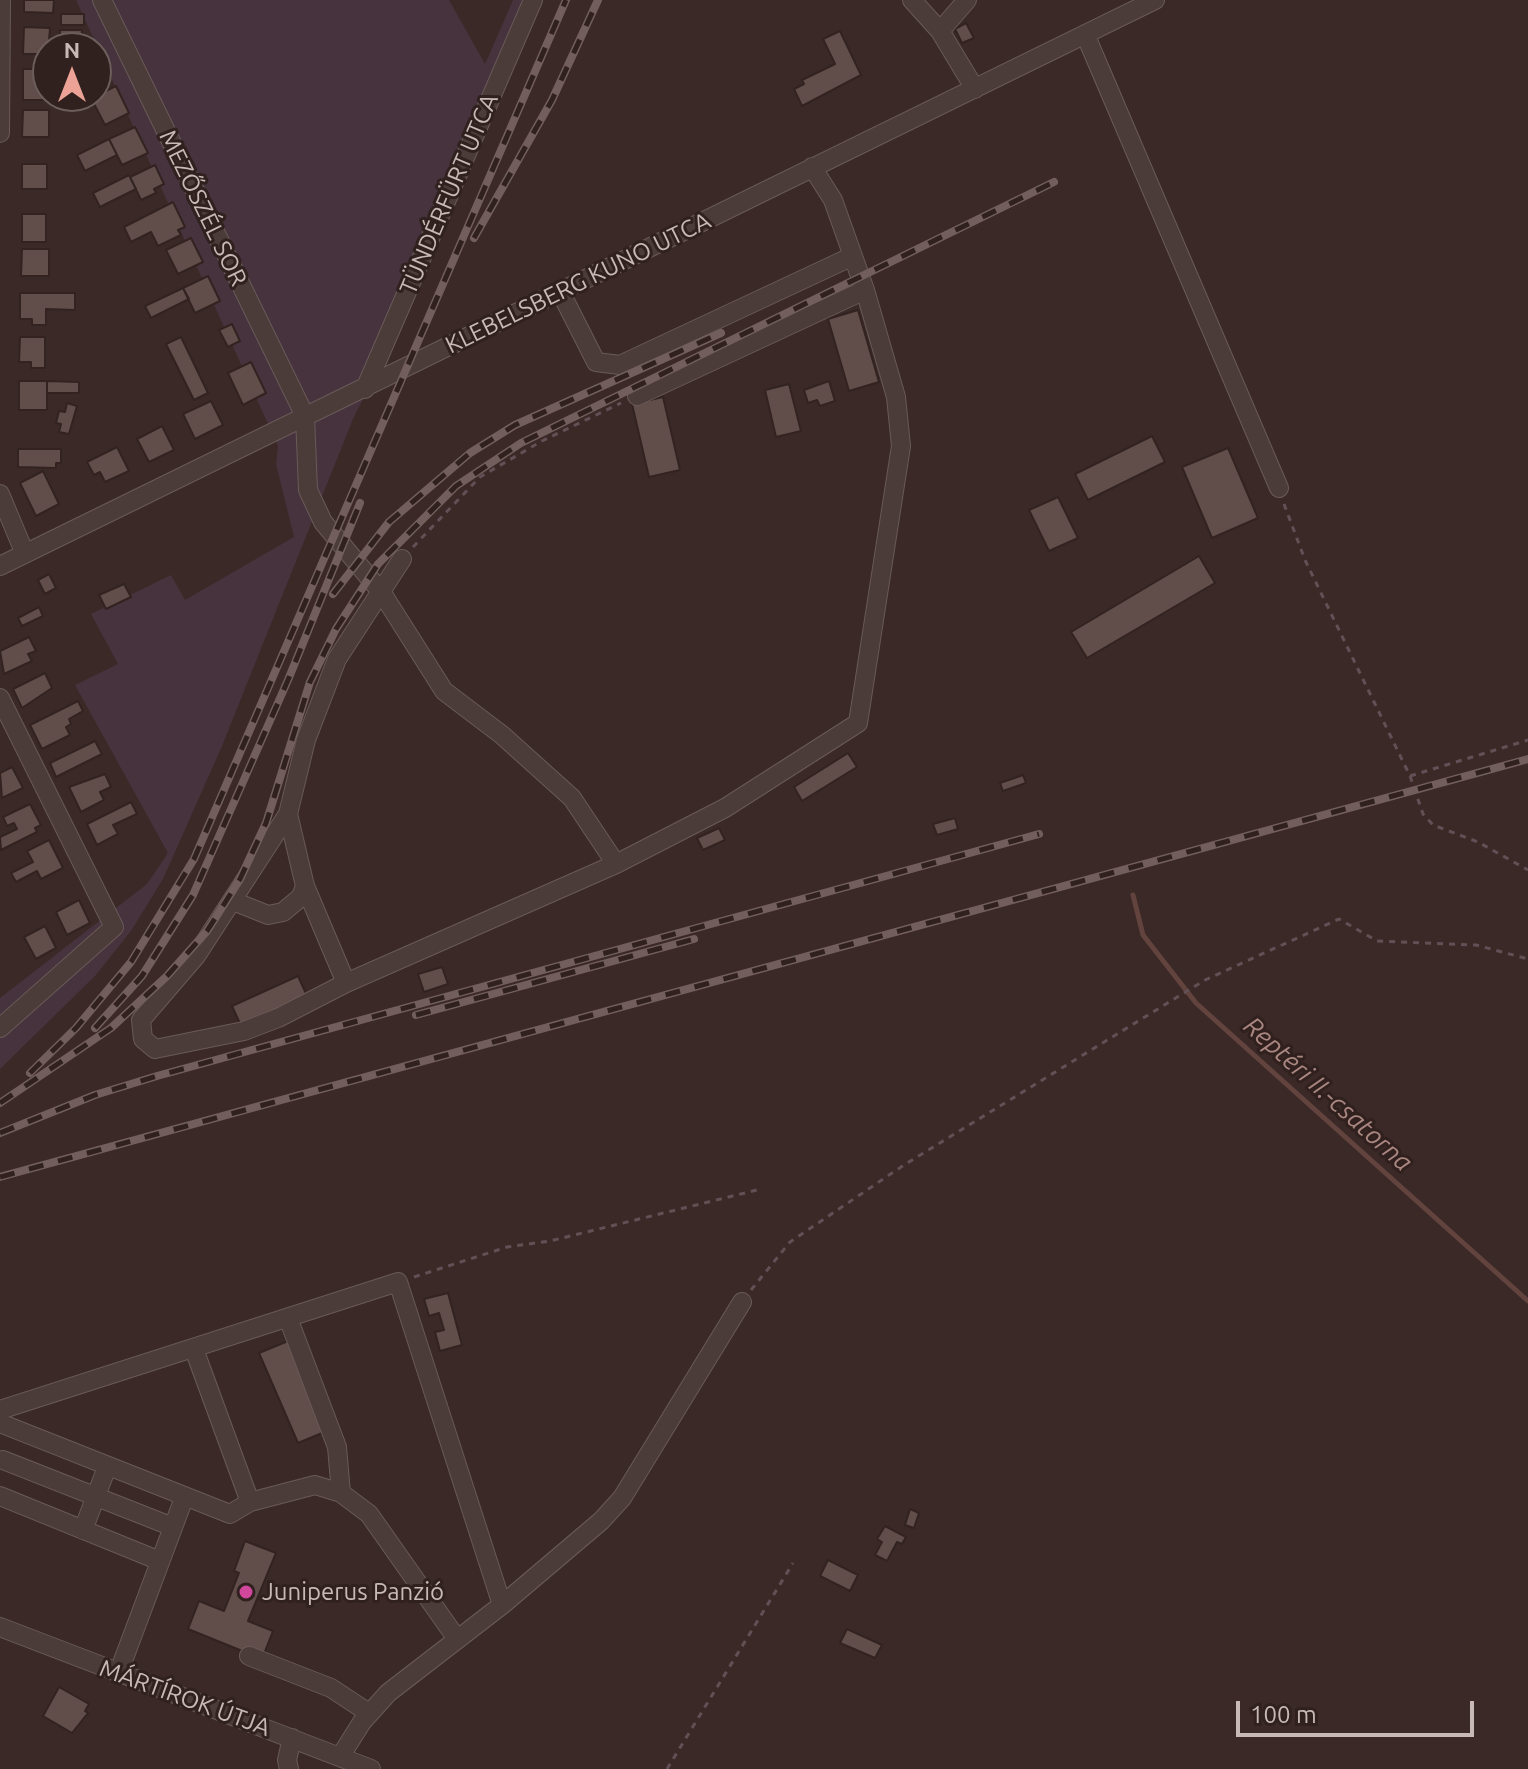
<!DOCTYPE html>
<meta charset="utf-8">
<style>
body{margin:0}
#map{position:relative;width:1528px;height:1769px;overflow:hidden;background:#3b2927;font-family:Ubuntu,sans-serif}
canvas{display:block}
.north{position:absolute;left:32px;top:32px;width:80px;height:80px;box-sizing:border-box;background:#30211f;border:2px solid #6c5e5b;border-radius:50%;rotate:0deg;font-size:22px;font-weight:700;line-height:32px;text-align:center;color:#c7b9b6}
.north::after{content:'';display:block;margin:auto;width:28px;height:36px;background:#eca296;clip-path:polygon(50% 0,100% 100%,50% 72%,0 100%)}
.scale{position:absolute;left:1236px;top:1701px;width:238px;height:36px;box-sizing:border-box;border:4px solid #c7b9b6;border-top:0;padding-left:10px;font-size:24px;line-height:28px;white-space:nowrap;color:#c7b9b6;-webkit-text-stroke:6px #30211f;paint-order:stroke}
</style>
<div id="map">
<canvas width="1528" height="1769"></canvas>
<div class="north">N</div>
<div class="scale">100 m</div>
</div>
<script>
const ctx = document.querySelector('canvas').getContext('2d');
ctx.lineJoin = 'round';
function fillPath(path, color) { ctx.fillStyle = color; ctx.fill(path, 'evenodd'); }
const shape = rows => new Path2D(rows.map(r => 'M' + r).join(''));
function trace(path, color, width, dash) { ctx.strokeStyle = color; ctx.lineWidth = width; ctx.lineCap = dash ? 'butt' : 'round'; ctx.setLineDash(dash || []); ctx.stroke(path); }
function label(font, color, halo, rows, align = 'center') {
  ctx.font = font + ' Ubuntu,sans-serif'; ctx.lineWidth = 6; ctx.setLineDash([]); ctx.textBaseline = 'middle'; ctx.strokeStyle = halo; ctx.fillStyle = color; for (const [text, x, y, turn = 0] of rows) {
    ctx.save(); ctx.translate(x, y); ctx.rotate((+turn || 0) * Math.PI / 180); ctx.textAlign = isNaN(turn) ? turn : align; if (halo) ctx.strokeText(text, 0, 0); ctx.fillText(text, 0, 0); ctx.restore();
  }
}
const green = shape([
 [76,0,449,0,485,64,513,0,541,0,425,274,353,419,222,746,163,879,131,931,95,976,0,1069,0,998,147,884,168,853,75,685,118,664,91,614,171,575,185,600,294,537,276,464,278,446]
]);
const stream = shape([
 [1133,895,1143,935,1196,1003,1528,1301]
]);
const building = shape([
 [24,0,54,0,53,13,24,12,24,0],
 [61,14,84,14,84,25,61,25,61,14],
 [966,23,974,38,962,43,955,29,966,23],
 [24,27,50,28,48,54,23,54,24,27],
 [60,30,82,30,81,43,60,43,60,30],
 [840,31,861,75,802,106,794,89,804,84,802,80,835,64,823,39,840,31],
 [23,69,48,69,50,100,23,100,23,69],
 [116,86,129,113,105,125,91,98,116,86],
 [23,110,49,110,49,137,22,137,23,110],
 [135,127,148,153,122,165,109,139,135,127],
 [109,139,117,155,85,171,77,155,109,139],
 [22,164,47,164,47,189,22,189,22,164],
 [155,165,164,184,154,189,156,193,141,200,130,177,155,165],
 [129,175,136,189,100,207,93,193,129,175],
 [173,202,185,227,178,230,181,235,158,246,151,232,131,242,124,227,173,202],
 [22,214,46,214,46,242,22,242,22,214],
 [191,238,203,262,178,274,166,250,191,238],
 [22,249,49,249,49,276,21,276,22,249],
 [208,276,220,301,195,313,183,288,208,276],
 [183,288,189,299,151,318,145,306,183,288],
 [20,293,75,293,75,310,46,309,46,325,32,325,32,319,20,319,20,293],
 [858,310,879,382,849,391,828,319,858,310],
 [232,324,240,341,228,347,219,330,232,324],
 [20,337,45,337,45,368,31,368,31,362,19,362,20,337],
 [181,337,208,393,194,400,166,344,181,337],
 [251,362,266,393,243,405,228,373,251,362],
 [19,381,47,381,47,410,19,410,19,381],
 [47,381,79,382,79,393,47,393,47,381],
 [829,381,835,401,820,406,817,400,808,403,804,390,829,381],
 [789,384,801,431,776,437,765,390,789,384],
 [663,397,680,470,649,477,632,404,663,397],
 [211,401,223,425,195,439,183,414,211,401],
 [67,403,77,406,69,434,59,432,61,424,56,423,59,411,65,412,67,403],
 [162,426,174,450,149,462,137,439,162,426],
 [1152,436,1165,462,1088,500,1075,474,1152,436],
 [117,447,129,471,105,482,100,472,94,475,87,462,117,447],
 [1228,448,1258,518,1212,538,1182,467,1228,448],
 [18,449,61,449,61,463,56,463,56,468,18,467,18,449],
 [43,471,59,504,36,516,20,483,43,471],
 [1058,497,1078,538,1049,551,1029,510,1058,497],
 [1199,556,1215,583,1087,658,1071,632,1199,556],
 [49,574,56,588,45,594,38,580,49,574],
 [124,584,131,597,106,609,99,595,124,584],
 [39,607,43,616,22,626,18,618,39,607],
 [29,637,36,651,28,654,32,661,4,674,0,651,29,637],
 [45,673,52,688,22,708,13,689,45,673],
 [78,701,83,711,69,719,71,724,66,727,70,735,42,749,30,725,78,701],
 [95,741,102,754,56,777,50,763,95,741],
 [848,753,857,767,802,801,794,787,848,753],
 [12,767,23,788,2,798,0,773,12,767],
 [105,774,111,787,100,792,104,800,81,812,69,787,105,774],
 [1023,775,1026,783,1003,791,1000,783,1023,775],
 [131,802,137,814,113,825,118,834,97,845,87,824,131,802],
 [30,804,41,825,35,828,37,832,1,850,0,837,17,829,14,823,7,826,3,817,30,804],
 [955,818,958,829,937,835,933,824,955,818],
 [719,828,725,840,703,850,697,838,719,828],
 [49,840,63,868,41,879,37,871,16,882,11,873,33,862,27,851,49,840],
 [79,900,90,923,67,935,56,912,79,900],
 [45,926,56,948,36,959,24,937,45,926],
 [442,967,448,984,424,992,418,974,442,967],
 [298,976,308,998,242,1028,232,1006,298,976],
 [448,1293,462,1345,440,1351,435,1332,444,1330,439,1313,429,1316,424,1299,448,1293],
 [288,1341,327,1431,298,1443,259,1353,288,1341],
 [910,1509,919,1513,914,1528,905,1525,910,1509],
 [885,1526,906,1537,902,1544,897,1542,887,1561,875,1555,882,1542,877,1539,885,1526],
 [245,1541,276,1553,248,1621,273,1631,262,1659,188,1629,199,1601,224,1611,239,1573,234,1571,245,1541],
 [828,1560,858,1575,850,1591,820,1576,828,1560],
 [847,1629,882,1645,875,1658,840,1643,847,1629],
 [59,1687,89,1704,85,1711,88,1713,72,1733,43,1716,59,1687]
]);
const path = shape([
 [1284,504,1305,560,1410,776,1423,814,1433,825,1478,842,1528,870],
 [413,547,480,477,542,441,621,403],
 [1410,776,1528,740],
 [414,1277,507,1247,550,1241,757,1190],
 [751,1290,790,1242,904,1165,1205,980,1339,919,1377,941,1476,945,1528,959],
 [667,1769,793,1563]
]);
const minor = shape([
 [102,0,305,416,308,490,323,522,382,593,444,691,502,735,572,798,616,864],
 [912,0,940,31,975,89],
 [940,31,967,0],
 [1085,34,1279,488],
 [0,133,1,0],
 [560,291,596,362,620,365,853,256],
 [365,389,533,0],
 [637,396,865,290],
 [0,494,25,554],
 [402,559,337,659,306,740,288,814,196,956,141,1020,143,1039,155,1049,244,1031,278,1018,346,983,616,864,725,808,858,723,901,446,896,397,865,290,833,200,812,167],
 [0,566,1155,0],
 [0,698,114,927,0,1028],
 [288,814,305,886,346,983],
 [233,901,268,915,283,912,301,897,305,886],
 [288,1318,337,1447,341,1493],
 [0,1410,398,1282,502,1605],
 [0,1423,230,1514,250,1502,194,1349],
 [3,1460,173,1527],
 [0,1496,160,1561],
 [250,1502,315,1485,341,1493,369,1514,457,1639],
 [83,1530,107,1467],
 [0,1627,371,1769],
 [249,1656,331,1688,369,1713],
 [118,1674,184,1498],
 [340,1757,362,1722,388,1693,502,1605,601,1521,622,1498,742,1302],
 [289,1769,287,1760,292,1738]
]);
const rail = shape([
 [474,238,552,100,598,0],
 [333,594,389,522,470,453,515,425,721,333],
 [416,1015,694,939],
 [95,1028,142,976,193,895,288,680,360,503],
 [30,1073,76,1028,131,962,194,859,566,0],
 [0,1103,111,1028,167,976,207,931,240,879,266,823,310,682,336,629,378,564,456,486,521,443,1054,182],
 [0,1133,95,1095,157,1076,1039,834],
 [0,1177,1528,759]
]);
const markers = [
 [246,1592,8,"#d1479c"]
];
const streetNames = [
 ["TÜNDÉRFÜRT UTCA",449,194,-67],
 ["MEZŐSZÉL SOR",203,208,64],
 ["KLEBELSBERG KUNO UTCA",578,283,-26],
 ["MÁRTÍROK ÚTJA",185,1698,20]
];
const poiNames = [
 ["Juniperus Panzió",262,1592]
];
const waterNames = [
 ["Reptéri II.-csatorna",1328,1094,42]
];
fillPath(green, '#47333e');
trace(stream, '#62433e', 5);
fillPath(building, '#614e4b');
trace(building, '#322321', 2);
trace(minor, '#695a58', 20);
trace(path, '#625056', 3, [6, 6]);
trace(minor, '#4b3c3a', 18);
trace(rail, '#725f5d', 8);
trace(rail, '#30211f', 5, [15]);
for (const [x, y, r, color] of markers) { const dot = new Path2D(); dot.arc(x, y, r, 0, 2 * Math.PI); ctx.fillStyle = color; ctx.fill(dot); trace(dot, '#30211f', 3); }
label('24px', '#c7b9b6', '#30211f', streetNames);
label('24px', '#c7b9b6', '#30211f', poiNames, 'left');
label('italic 26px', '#aa8681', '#30211f', waterNames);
</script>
